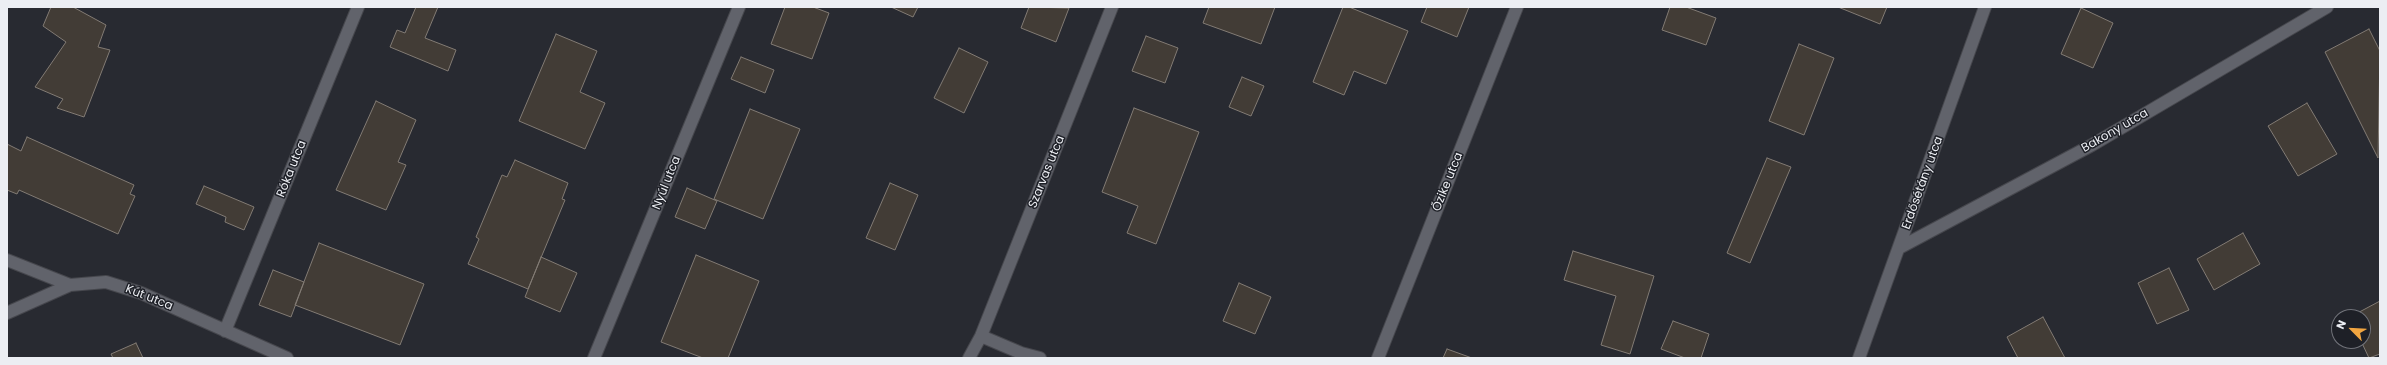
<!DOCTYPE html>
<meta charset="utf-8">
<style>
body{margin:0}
#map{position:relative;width:2387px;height:365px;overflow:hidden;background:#282a31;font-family:Poppins,sans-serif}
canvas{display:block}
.frame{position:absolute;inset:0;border:8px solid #eceef3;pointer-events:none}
.north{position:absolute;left:2331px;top:309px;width:40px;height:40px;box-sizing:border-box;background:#1e2027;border:1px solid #707279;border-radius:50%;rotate:294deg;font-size:11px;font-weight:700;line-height:16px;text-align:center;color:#eceef3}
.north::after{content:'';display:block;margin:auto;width:14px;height:18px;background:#f1a540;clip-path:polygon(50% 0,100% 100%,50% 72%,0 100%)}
</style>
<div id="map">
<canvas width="2387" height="365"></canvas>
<div class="frame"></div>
<div class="north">N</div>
</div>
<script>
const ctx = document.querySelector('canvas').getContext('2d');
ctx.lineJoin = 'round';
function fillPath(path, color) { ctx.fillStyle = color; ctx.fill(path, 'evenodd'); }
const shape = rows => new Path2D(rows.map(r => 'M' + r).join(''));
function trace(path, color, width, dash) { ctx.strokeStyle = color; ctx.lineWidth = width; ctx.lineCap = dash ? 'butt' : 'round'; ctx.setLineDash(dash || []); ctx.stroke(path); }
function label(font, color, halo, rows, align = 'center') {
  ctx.font = font + ' Poppins,sans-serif'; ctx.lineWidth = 3; ctx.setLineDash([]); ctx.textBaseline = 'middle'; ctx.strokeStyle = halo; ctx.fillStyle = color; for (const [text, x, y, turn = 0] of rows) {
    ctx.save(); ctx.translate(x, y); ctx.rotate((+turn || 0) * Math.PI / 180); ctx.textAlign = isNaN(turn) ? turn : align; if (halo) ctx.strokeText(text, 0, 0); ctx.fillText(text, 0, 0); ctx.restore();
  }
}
const building = shape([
 [51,7,73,7,106,25,98,47,110,50,84,117,57,108,63,99,35,87,66,42,43,26,51,7],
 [416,7,438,7,425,38,456,50,448,71,390,47,397,30,405,33,416,7],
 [785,7,813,7,829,13,812,59,771,44,785,7],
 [891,7,918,7,913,17,891,7],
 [1029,7,1069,8,1056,42,1021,28,1029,7],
 [1209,7,1275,7,1261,44,1203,23,1209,7],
 [1343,7,1349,7,1408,31,1386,84,1354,71,1344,95,1313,82,1343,7],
 [1427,7,1469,7,1457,37,1421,22,1427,7],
 [1670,7,1686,7,1716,18,1706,45,1662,30,1670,7],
 [1838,7,1887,7,1880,24,1838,7],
 [2081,8,2113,23,2093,68,2061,54,2081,8],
 [2369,29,2380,51,2378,158,2325,52,2369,29],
 [556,34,597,51,580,92,605,103,585,149,519,121,556,34],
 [1146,36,1178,48,1165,83,1132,71,1146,36],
 [1799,44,1834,58,1804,135,1769,121,1799,44],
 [959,48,988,62,964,113,934,98,959,48],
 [741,57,774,70,765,93,731,79,741,57],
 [1242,77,1264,86,1251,116,1229,107,1242,77],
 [376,101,416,120,398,162,406,165,386,210,336,190,376,101],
 [2307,103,2337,154,2298,176,2268,126,2307,103],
 [1134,108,1199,132,1156,244,1127,233,1138,206,1102,192,1134,108],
 [750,109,800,129,763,219,714,199,750,109],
 [27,137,134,185,130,194,135,196,118,234,19,190,17,194,7,190,7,144,21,151,27,137],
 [1767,158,1791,167,1750,263,1727,253,1767,158],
 [515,160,568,183,562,199,565,200,528,289,468,264,479,239,476,237,502,175,507,177,515,160],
 [890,183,918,195,895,250,866,238,890,183],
 [204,186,254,207,244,230,225,222,226,217,196,204,204,186],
 [687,188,717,201,705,229,675,217,687,188],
 [2243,233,2260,264,2214,290,2197,259,2243,233],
 [319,243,424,284,400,345,295,305,319,243],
 [1573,251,1654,276,1630,354,1601,345,1616,296,1564,280,1573,251],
 [696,255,759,281,728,358,703,358,661,342,696,255],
 [541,257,577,273,560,312,525,297,541,257],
 [2169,268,2189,310,2157,324,2138,283,2169,268],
 [273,270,304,282,291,317,259,305,273,270],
 [1239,283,1271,297,1255,334,1223,321,1239,283],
 [2380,301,2380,354,2369,358,2361,341,2363,341,2363,317,2350,317,2380,301],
 [2043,317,2065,358,2018,358,2007,337,2043,317],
 [1673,321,1709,334,1701,358,1685,358,1661,349,1673,321],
 [136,343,143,358,113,358,111,354,136,343],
 [1447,349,1472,358,1443,358,1447,349]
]);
const minor = shape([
 [1899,248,2092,145,2327,7],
 [7,260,70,285,106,282,141,293,287,358],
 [7,313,70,285],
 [225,331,358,7],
 [981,336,1021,353,1040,358],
 [594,358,739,7],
 [969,358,981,336,1112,7],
 [1378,358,1517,7],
 [1859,358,1985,7]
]);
const streetNames = [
 ["Bakony utca",2115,131,-30],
 ["Róka utca",292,169,-68],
 ["Szarvas utca",1047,172,-68],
 ["Őzike utca",1448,182,-68],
 ["Nyúl utca",667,183,-68],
 ["Erdősétány utca",1923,183,-70],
 ["Kút utca",149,298,22]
];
fillPath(building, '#423c36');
trace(building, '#827b74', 1);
trace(minor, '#46474d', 14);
trace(minor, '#61636b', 12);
label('12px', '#eceef3', '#1e2027', streetNames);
</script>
